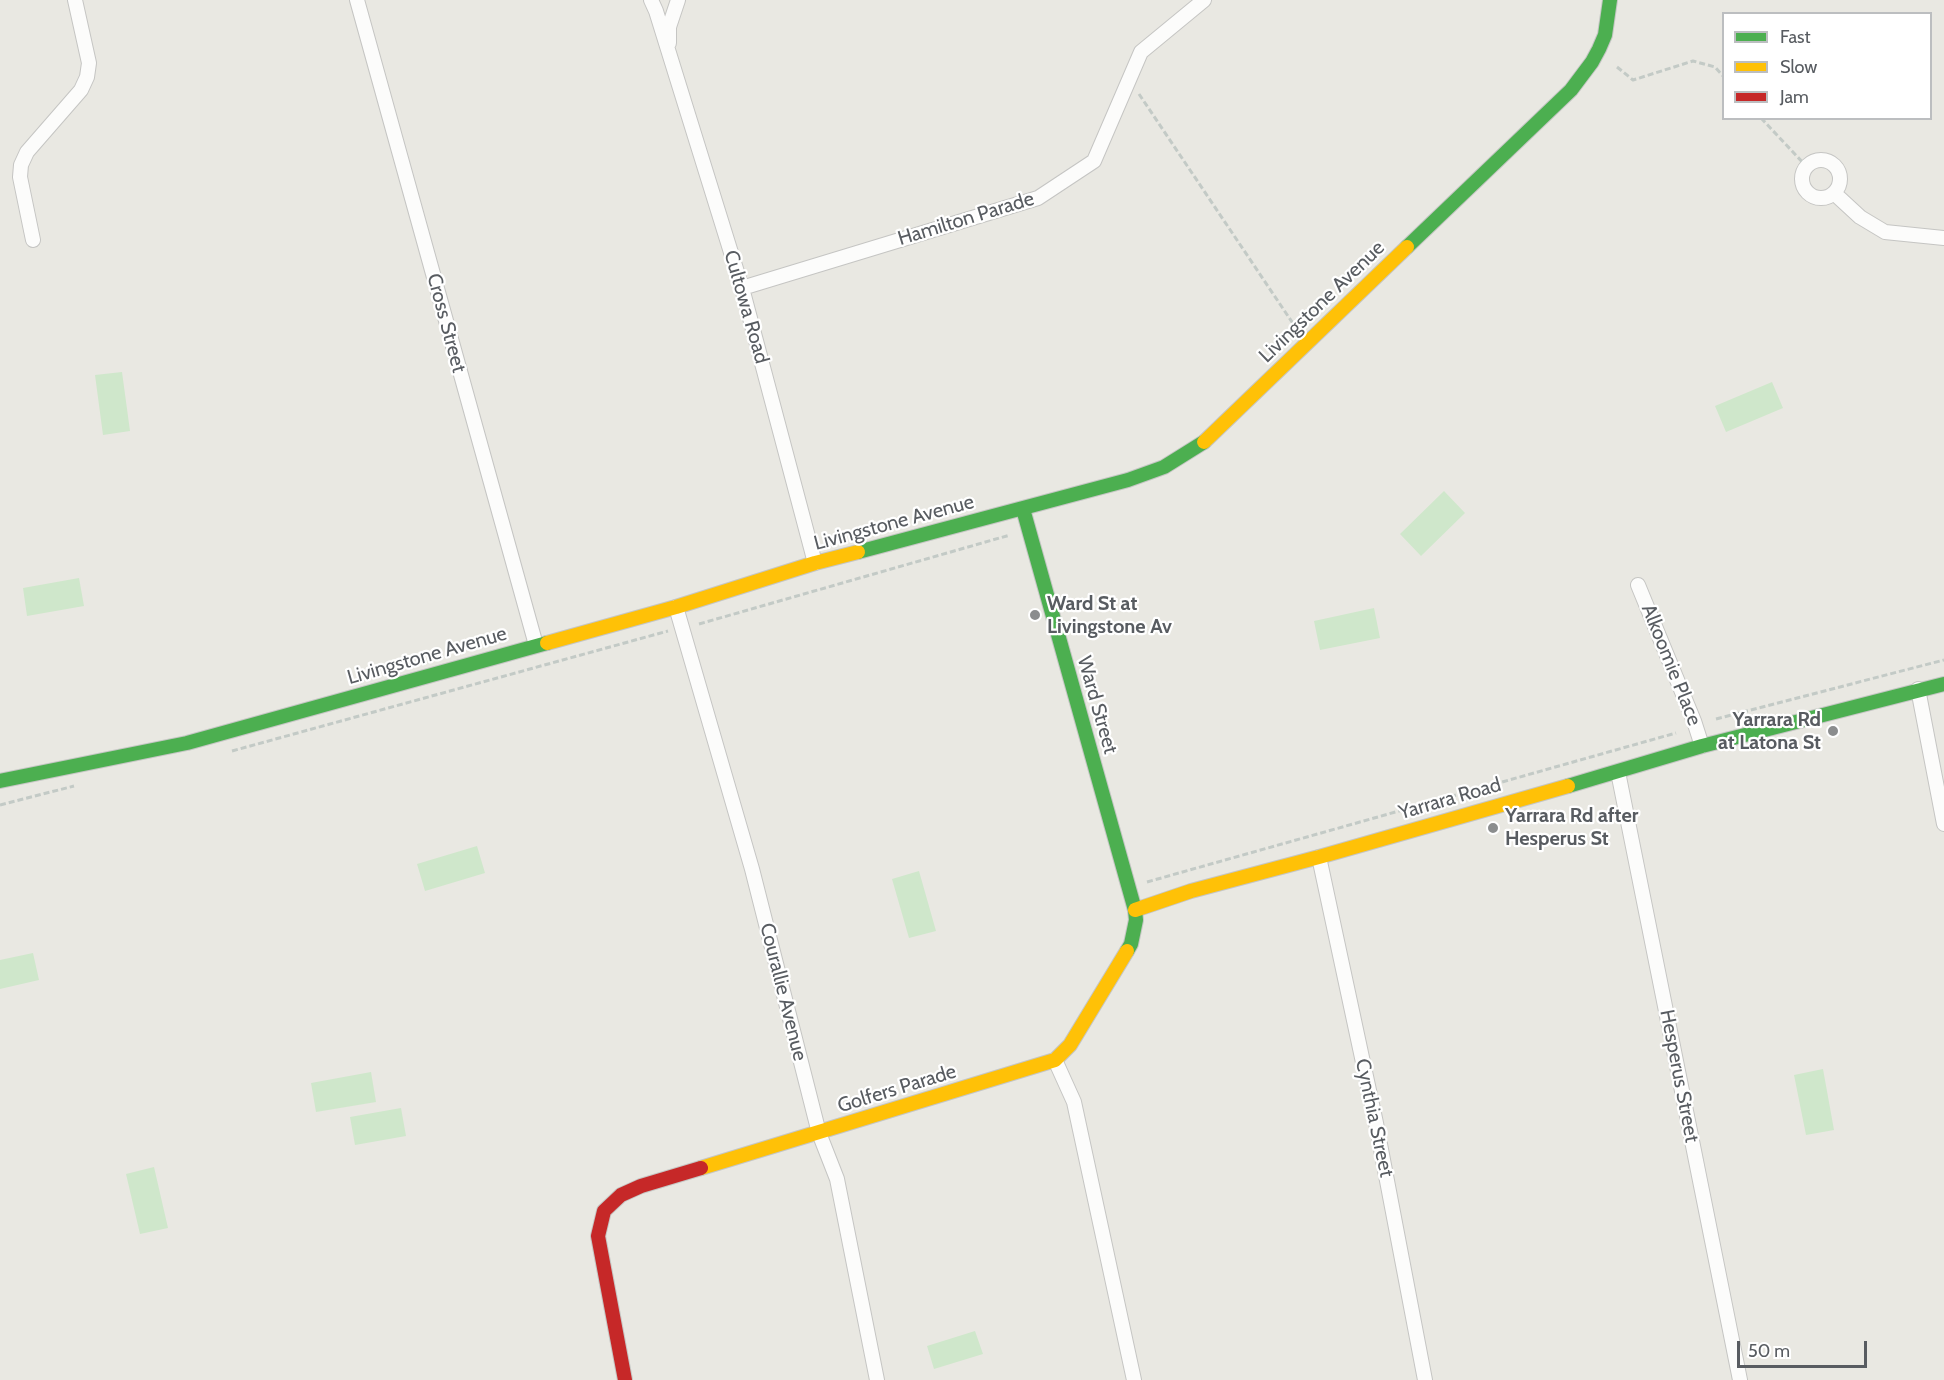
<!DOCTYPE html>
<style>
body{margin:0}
#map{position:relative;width:1944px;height:1380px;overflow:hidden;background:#e9e8e2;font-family:Cabin,sans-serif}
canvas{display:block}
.legend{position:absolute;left:1722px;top:12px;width:210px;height:108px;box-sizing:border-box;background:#fff;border:2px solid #bcbec0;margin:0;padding:8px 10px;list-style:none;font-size:18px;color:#585c61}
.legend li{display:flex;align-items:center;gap:12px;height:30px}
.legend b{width:30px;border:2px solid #bcbec0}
.scale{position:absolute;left:1737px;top:1341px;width:130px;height:27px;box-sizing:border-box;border:3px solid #585c61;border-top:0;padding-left:8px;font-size:18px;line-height:21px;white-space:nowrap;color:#585c61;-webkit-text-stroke:4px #fff;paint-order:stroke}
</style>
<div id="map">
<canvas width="1944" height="1380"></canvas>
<ul class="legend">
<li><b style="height:8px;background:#4caf50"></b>Fast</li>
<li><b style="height:8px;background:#ffc107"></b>Slow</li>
<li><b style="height:8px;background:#c62828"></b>Jam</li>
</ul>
<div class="scale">50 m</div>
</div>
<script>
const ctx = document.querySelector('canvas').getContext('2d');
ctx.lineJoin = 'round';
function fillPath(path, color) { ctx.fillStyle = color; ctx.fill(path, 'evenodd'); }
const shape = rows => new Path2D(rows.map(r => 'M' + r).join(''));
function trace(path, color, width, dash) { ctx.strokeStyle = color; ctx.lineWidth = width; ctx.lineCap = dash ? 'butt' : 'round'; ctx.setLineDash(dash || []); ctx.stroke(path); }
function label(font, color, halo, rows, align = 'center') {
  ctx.font = font + ' Cabin,sans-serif'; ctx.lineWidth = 4.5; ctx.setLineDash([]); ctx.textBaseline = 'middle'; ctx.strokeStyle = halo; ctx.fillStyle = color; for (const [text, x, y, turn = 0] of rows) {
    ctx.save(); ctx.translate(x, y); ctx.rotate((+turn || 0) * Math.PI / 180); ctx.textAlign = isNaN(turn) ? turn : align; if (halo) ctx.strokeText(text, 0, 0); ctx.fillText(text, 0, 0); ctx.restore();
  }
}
const green = shape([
 [122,372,130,431,103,435,95,375],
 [1772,382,1783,408,1726,432,1715,406],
 [1444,491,1465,513,1421,556,1400,534],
 [79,578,84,606,27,616,23,588],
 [1374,608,1380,638,1320,650,1314,621],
 [477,846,485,873,425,891,417,864],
 [919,871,936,931,909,938,892,879],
 [33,953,39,980,0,989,0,960],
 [1823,1069,1834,1130,1806,1135,1794,1075],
 [371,1072,376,1102,316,1112,311,1083],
 [401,1108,406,1136,355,1145,350,1117],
 [154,1167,168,1228,140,1234,126,1174],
 [975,1331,983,1354,934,1369,927,1346]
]);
const path = shape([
 [1617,67,1633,80,1693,61,1715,67,1724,77],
 [1139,94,1296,328],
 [1761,118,1807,167],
 [699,624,1010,535],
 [1716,719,1944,660],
 [232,751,668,631],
 [0,805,74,786],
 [1147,882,1676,733]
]);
const street = shape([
 [357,0,536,645],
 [651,0,656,11,742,288,815,563],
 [669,43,669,27,678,0],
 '1802 179a19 19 0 1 1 38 0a19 19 0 1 1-38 0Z',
 [1834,193,1860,217,1885,232,1944,238],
 [33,240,20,177,21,165,27,152,81,90,87,77,89,63,75,0],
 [742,288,1038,198,1094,161,1141,52,1204,0],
 [1638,585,1694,721,1702,746],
 [676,607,752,869,819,1133,837,1179,877,1380],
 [1918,689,1944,824],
 [1618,772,1740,1380],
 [1319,857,1376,1123,1425,1380],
 [1055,1060,1074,1102,1134,1380]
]);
const fast = shape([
 [1407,247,1571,90,1592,62,1599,49,1605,35,1610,0],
 [1023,509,1135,910,1136,920,1131,944,1127,951],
 [858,552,1128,480,1164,467,1204,442],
 [0,781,187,743,547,643],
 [1568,786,1702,746,1944,684]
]);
const slow = shape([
 [1204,442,1407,247],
 [547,643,676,607,815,563,858,552],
 [1135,910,1191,891,1319,857,1568,786],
 [701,1168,1055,1060,1070,1045,1127,951]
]);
const jam = shape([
 [625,1380,598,1236,604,1211,621,1195,641,1186,701,1168]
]);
const markers = [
 [1035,615,6,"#8b8d8e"],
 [1833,731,6,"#8b8d8e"],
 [1493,828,6,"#8b8d8e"]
];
const streetNames = [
 ["Hamilton Parade",966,219,-17],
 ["Livingstone Avenue",1322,302,-44],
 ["Cultowa Road",746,307,74],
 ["Cross Street",446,323,75],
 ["Livingstone Avenue",894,523,-15],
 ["Livingstone Avenue",427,656,-16],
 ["Alkoomie Place",1671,665,68],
 ["Ward Street",1097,705,74],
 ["Yarrara Road",1450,799,-16],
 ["Courallie Avenue",783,992,76],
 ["Hesperus Street",1679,1076,79],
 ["Golfers Parade",897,1089,-17],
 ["Cynthia Street",1374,1118,78]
];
const poiNames = [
 ["Ward St at",1047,604],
 ["Livingstone Av",1047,627],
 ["Yarrara Rd",1821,720,"right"],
 ["at Latona St",1821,743,"right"],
 ["Yarrara Rd after",1505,816],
 ["Hesperus St",1505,839]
];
fillPath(green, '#cfe7cb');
trace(street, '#c5c5c3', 16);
trace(fast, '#c5c6c4', 16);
trace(slow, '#c5c6c4', 16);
trace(jam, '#c5c6c4', 16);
trace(path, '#c3cac6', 3, [6, 3]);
trace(street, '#fcfcfb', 14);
trace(fast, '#4caf50', 14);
trace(slow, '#ffc107', 14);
trace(jam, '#c62828', 14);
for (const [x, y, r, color] of markers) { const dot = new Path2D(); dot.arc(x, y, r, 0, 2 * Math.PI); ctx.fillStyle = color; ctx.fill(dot); trace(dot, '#fff', 2); }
label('20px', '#585c61', '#fff', streetNames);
label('bold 20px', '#585c61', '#fff', poiNames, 'left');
</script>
